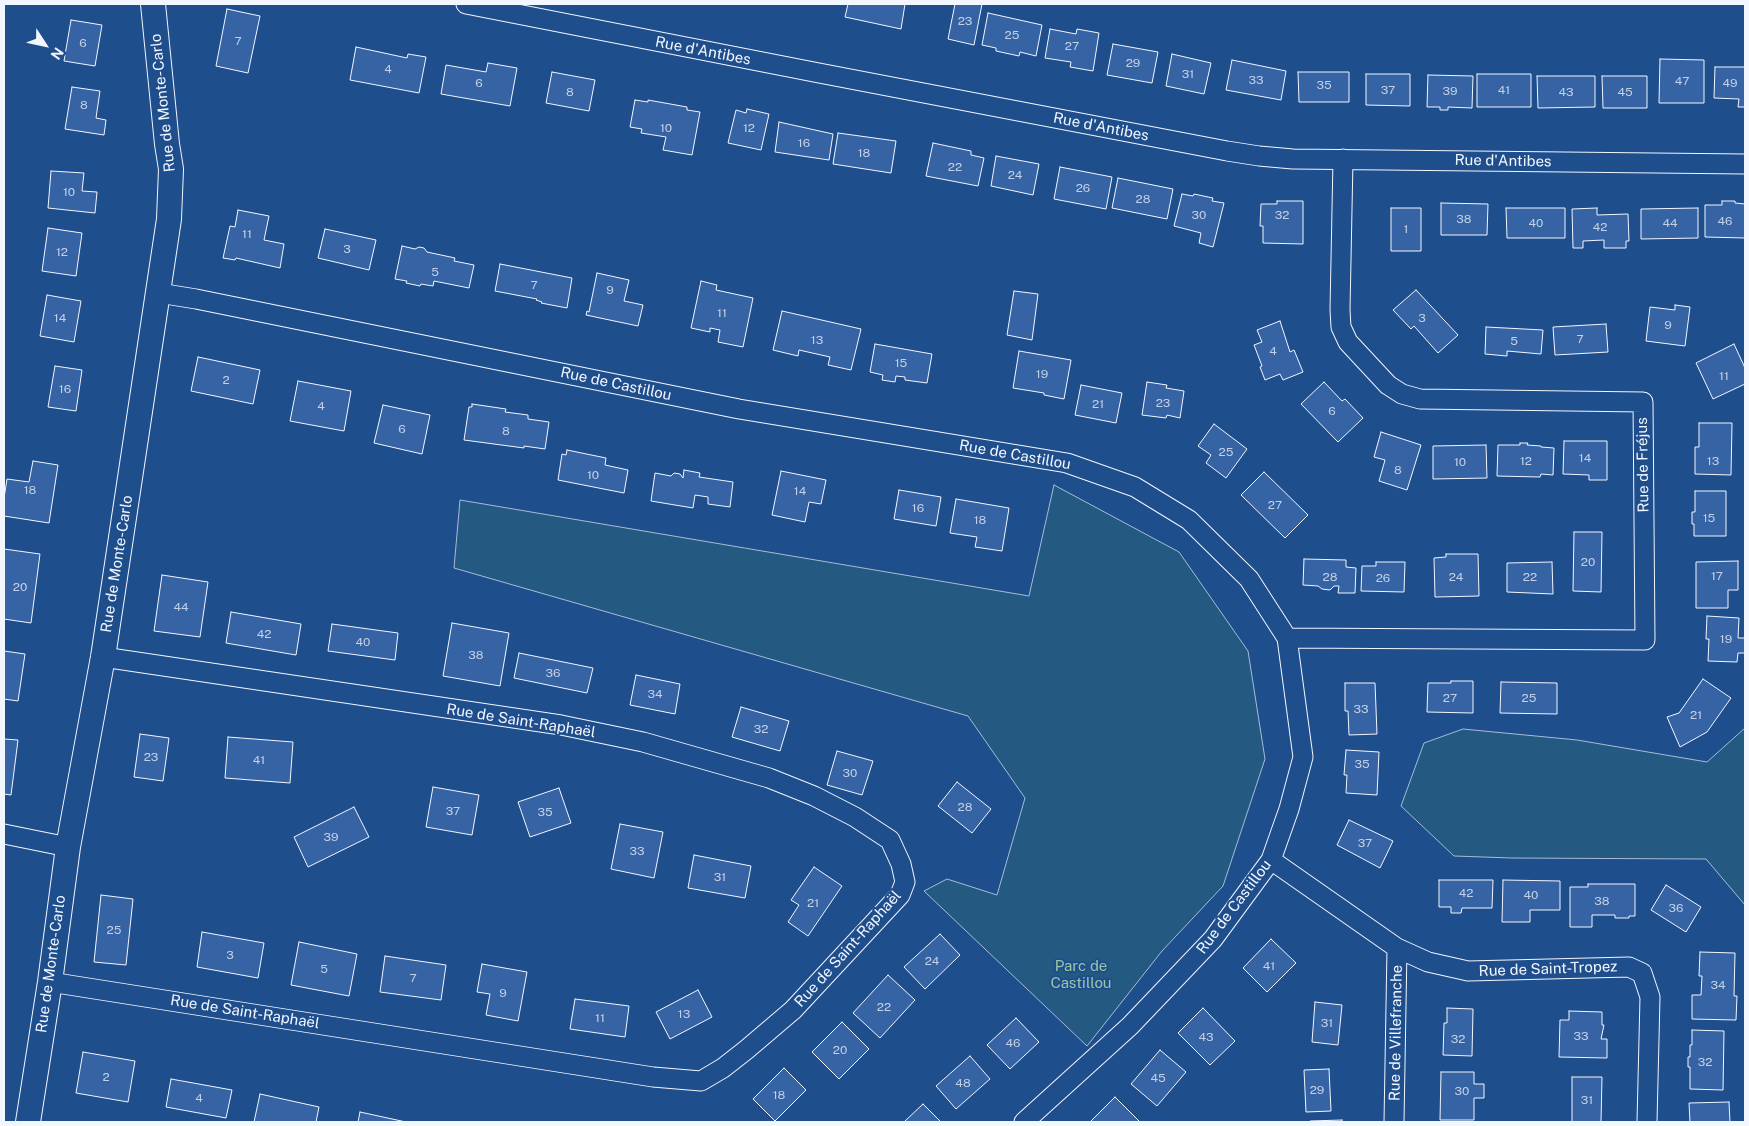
<!DOCTYPE html>
<meta charset="utf-8">
<style>
body{margin:0}
#map{position:relative;width:1749px;height:1126px;overflow:hidden;background:#1f4e8c;font-family:"Public Sans",sans-serif}
canvas{display:block}
.frame{position:absolute;inset:0;border:5px solid #f2f6ff;pointer-events:none}
.north{position:absolute;left:20px;top:20px;width:50px;height:50px;-webkit-text-stroke:4px #1f4e8c;paint-order:stroke;rotate:125deg;font-size:14px;font-weight:700;line-height:20px;text-align:center;color:#f2f6ff}
.north::after{content:'';display:block;margin:auto;width:18px;height:22px;background:#f2f6ff;clip-path:polygon(50% 0,100% 100%,50% 72%,0 100%)}
</style>
<div id="map">
<canvas width="1749" height="1126"></canvas>
<div class="frame"></div>
<div class="north">N</div>
</div>
<script>
const ctx = document.querySelector('canvas').getContext('2d');
ctx.lineJoin = 'round';
function fillPath(path, color) { ctx.fillStyle = color; ctx.fill(path, 'evenodd'); }
const shape = rows => new Path2D(rows.map(r => 'M' + r).join(''));
function trace(path, color, width, dash) { ctx.strokeStyle = color; ctx.lineWidth = width; ctx.lineCap = dash ? 'butt' : 'round'; ctx.setLineDash(dash || []); ctx.stroke(path); }
function label(font, color, halo, rows, align = 'center') {
  ctx.font = font + ' "Public Sans",sans-serif'; ctx.lineWidth = 4; ctx.setLineDash([]); ctx.textBaseline = 'middle'; ctx.strokeStyle = halo; ctx.fillStyle = color; for (const [text, x, y, turn = 0] of rows) {
    ctx.save(); ctx.translate(x, y); ctx.rotate((+turn || 0) * Math.PI / 180); ctx.textAlign = isNaN(turn) ? turn : align; if (halo) ctx.strokeText(text, 0, 0); ctx.fillText(text, 0, 0); ctx.restore();
  }
}
const green = shape([
 [1054,485,1179,552,1248,651,1265,759,1223,886,1162,951,1087,1046,924,891,947,879,997,895,1025,798,968,716,454,568,460,500,1029,596,1054,485],
 [1745,728,1745,905,1706,859,1512,858,1454,856,1401,806,1424,743,1463,729,1577,740,1707,762,1745,728]
]);
const building = shape([
 [848,4,905,4,901,29,845,17,848,4],
 [955,4,982,4,974,45,948,39,955,4],
 [227,9,260,16,248,73,216,66,227,9],
 [988,13,1042,25,1036,56,1020,52,1019,56,996,51,996,48,982,45,988,13],
 [71,20,102,25,95,66,64,61,71,20],
 [1050,29,1076,34,1077,29,1099,33,1093,71,1070,67,1071,62,1045,58,1050,29],
 [1113,44,1158,52,1152,83,1107,75,1113,44],
 [356,47,407,58,408,54,426,57,419,93,350,80,356,47],
 [1172,54,1211,63,1204,94,1166,86,1172,54],
 [1660,59,1704,60,1704,103,1659,103,1660,59],
 [1232,60,1286,71,1281,100,1226,90,1232,60],
 [488,63,517,68,510,106,441,94,446,65,486,72,488,63],
 [1715,67,1745,67,1745,107,1738,107,1739,99,1714,98,1715,67],
 [552,72,595,80,589,111,546,103,552,72],
 [1298,72,1349,72,1349,102,1299,102,1298,72],
 [1366,74,1410,74,1410,106,1366,105,1366,74],
 [1477,74,1531,74,1531,107,1477,107,1477,74],
 [1428,75,1473,76,1472,108,1448,107,1448,110,1440,110,1440,107,1427,107,1428,75],
 [1537,76,1595,76,1595,107,1538,108,1537,76],
 [1602,76,1647,76,1647,108,1603,108,1602,76],
 [72,87,100,91,96,118,106,120,104,135,65,129,72,87],
 [635,100,648,102,648,100,687,107,687,110,700,112,692,155,663,150,666,137,641,133,642,129,630,127,635,100],
 [747,109,769,114,761,150,728,143,736,110,746,113,747,109],
 [779,122,833,134,829,160,775,152,779,122],
 [838,133,896,141,891,173,833,164,838,133],
 [933,143,971,151,971,155,984,158,978,186,926,176,933,143],
 [996,156,1039,164,1033,195,991,186,996,156],
 [1060,167,1112,177,1106,209,1054,199,1060,167],
 [51,171,84,173,82,191,97,192,95,213,48,208,51,171],
 [1118,178,1173,189,1167,219,1112,208,1118,178],
 [1182,194,1193,196,1194,194,1213,198,1212,201,1224,203,1213,247,1199,243,1201,233,1174,226,1182,194],
 [1277,201,1303,201,1303,244,1263,243,1263,226,1260,226,1261,204,1277,204,1277,201],
 [1722,201,1735,201,1735,203,1745,204,1745,238,1705,237,1705,205,1722,205,1722,201],
 [1441,203,1488,204,1487,235,1441,235,1441,203],
 [1391,208,1421,208,1421,251,1391,251,1391,208],
 [1506,208,1565,208,1565,238,1507,238,1506,208],
 [1597,208,1597,215,1628,214,1629,241,1626,241,1626,248,1604,248,1604,240,1583,241,1583,248,1573,248,1572,209,1597,208],
 [1698,208,1698,238,1641,239,1641,209,1698,208],
 [238,210,269,216,264,240,284,244,280,268,236,258,235,260,223,258,230,226,235,227,238,210],
 [48,228,82,233,76,276,42,271,48,228],
 [325,229,376,240,369,270,318,258,325,229],
 [402,246,415,249,419,247,424,248,427,252,455,258,454,261,474,265,469,288,434,281,433,286,421,284,420,286,406,283,407,281,395,279,402,246],
 [500,264,572,278,567,308,541,303,542,302,536,300,537,299,495,291,500,264],
 [597,273,629,280,624,301,643,305,638,326,586,315,587,311,589,312,597,273],
 [701,281,717,285,716,290,753,298,743,347,718,342,720,330,710,328,710,332,691,328,701,281],
 [1416,290,1458,335,1438,353,1414,326,1411,329,1393,310,1416,290],
 [1014,291,1038,294,1032,340,1007,335,1014,291],
 [47,295,81,301,74,342,40,336,47,295],
 [1675,305,1690,307,1685,346,1646,341,1650,307,1675,310,1675,305],
 [782,311,861,329,851,370,828,365,830,357,799,350,798,356,773,350,782,311],
 [1280,321,1290,352,1294,350,1303,372,1283,380,1280,374,1265,380,1260,367,1262,366,1254,345,1262,342,1257,330,1280,321],
 [1606,324,1608,352,1555,355,1553,327,1606,324],
 [1486,327,1543,330,1541,354,1507,351,1507,356,1485,354,1486,327],
 [875,344,932,354,927,383,905,380,905,377,896,376,895,382,882,380,883,375,870,372,875,344],
 [1734,344,1745,368,1745,384,1713,399,1696,363,1734,344],
 [1019,351,1071,360,1064,399,1044,395,1044,393,1013,388,1019,351],
 [198,357,260,370,253,404,191,391,198,357],
 [55,366,82,370,76,411,48,407,55,366],
 [298,381,351,391,344,431,290,421,298,381],
 [1147,382,1167,385,1166,388,1184,391,1180,418,1167,415,1166,418,1142,415,1147,382],
 [1324,382,1342,401,1345,399,1363,418,1338,442,1301,404,1324,382],
 [1081,385,1122,393,1116,423,1075,415,1081,385],
 [472,404,506,409,505,412,528,415,528,419,549,422,545,449,524,446,524,448,464,440,469,407,472,407,472,404],
 [383,405,430,415,422,454,374,443,383,405],
 [1699,423,1732,423,1731,475,1695,474,1695,447,1699,447,1699,423],
 [1214,424,1247,449,1226,478,1206,463,1211,455,1198,446,1214,424],
 [1381,432,1421,445,1407,490,1379,481,1385,460,1374,457,1381,432],
 [1564,441,1607,441,1607,480,1589,480,1589,475,1563,474,1564,441],
 [1520,443,1528,443,1527,445,1541,446,1541,447,1554,448,1553,475,1541,474,1540,477,1497,476,1498,445,1520,445,1520,443],
 [1486,445,1487,478,1433,479,1433,446,1486,445],
 [567,450,606,458,605,465,628,470,624,493,558,480,562,454,566,455,567,450],
 [33,461,58,465,49,523,4,516,4,498,7,479,29,482,33,461],
 [684,470,700,473,699,477,733,482,730,507,708,504,708,497,695,495,693,508,651,501,655,473,671,476,674,473,680,474,683,478,684,470],
 [781,471,826,480,821,504,809,502,805,522,772,515,781,471],
 [1264,472,1308,515,1285,538,1241,495,1264,472],
 [899,490,941,497,936,526,894,519,899,490],
 [1695,491,1726,491,1726,536,1694,536,1694,524,1692,524,1692,512,1695,512,1695,491],
 [956,499,1009,508,1002,551,975,547,977,537,950,533,956,499],
 [1574,532,1602,532,1601,592,1573,591,1574,532],
 [4,549,40,554,31,623,4,619,4,549],
 [1446,554,1478,554,1479,596,1435,597,1434,558,1446,557,1446,554],
 [1304,559,1346,560,1346,567,1356,568,1355,593,1338,593,1339,586,1334,586,1330,590,1322,589,1318,586,1303,585,1304,559],
 [1738,561,1738,590,1728,590,1728,608,1696,608,1696,562,1738,561],
 [1376,562,1405,562,1404,592,1361,591,1362,566,1376,566,1376,562],
 [1552,562,1553,594,1507,592,1507,563,1552,562],
 [162,575,208,582,200,637,154,631,162,575],
 [231,612,301,624,296,655,226,643,231,612],
 [1707,616,1739,618,1738,638,1745,638,1745,653,1738,653,1737,662,1708,661,1709,639,1706,639,1707,616],
 [452,623,509,633,500,686,443,676,452,623],
 [332,624,398,633,395,660,328,651,332,624],
 [4,651,25,654,18,701,4,699,4,651],
 [519,653,593,668,587,693,514,678,519,653],
 [636,675,680,684,675,714,630,705,636,675],
 [1703,679,1731,698,1707,732,1680,747,1667,717,1679,713,1703,679],
 [1451,681,1473,681,1473,713,1427,712,1428,683,1451,683,1451,681],
 [1501,682,1557,683,1557,714,1500,713,1501,682],
 [1345,683,1375,683,1377,734,1349,735,1348,711,1345,711,1345,683],
 [741,707,789,721,780,751,732,737,741,707],
 [140,734,169,738,163,781,134,777,140,734],
 [228,737,293,742,290,783,225,778,228,737],
 [4,739,18,740,11,795,4,794,4,739],
 [1346,750,1379,752,1377,795,1346,793,1347,775,1344,775,1346,750],
 [837,751,873,761,862,795,827,785,837,751],
 [957,782,991,809,972,833,938,806,957,782],
 [433,787,479,795,472,835,426,827,433,787],
 [559,788,571,823,530,837,518,802,559,788],
 [354,807,369,837,308,867,294,837,354,807],
 [1349,820,1393,841,1380,868,1337,845,1349,820],
 [620,824,663,832,654,878,611,869,620,824],
 [694,855,751,866,745,898,688,888,694,855],
 [814,867,842,886,808,936,788,922,799,905,791,900,814,867],
 [1439,880,1493,880,1492,908,1462,908,1461,913,1451,913,1451,907,1439,907,1439,880],
 [1503,880,1560,881,1560,910,1530,910,1530,922,1502,922,1503,880],
 [1588,884,1635,884,1635,916,1629,916,1629,918,1615,918,1615,915,1592,915,1592,927,1570,927,1570,887,1588,887,1588,884],
 [1666,885,1701,907,1686,932,1651,910,1666,885],
 [101,895,133,899,126,965,94,962,101,895],
 [202,932,264,943,258,978,197,967,202,932],
 [940,934,960,955,925,989,904,967,940,934],
 [1271,939,1296,963,1267,992,1243,968,1271,939],
 [299,942,357,954,349,996,291,985,299,942],
 [1700,952,1735,953,1734,996,1737,996,1736,1020,1692,1019,1692,995,1701,995,1702,976,1699,976,1700,952],
 [385,956,446,965,441,1000,380,992,385,956],
 [482,964,527,972,518,1021,486,1015,490,994,477,992,482,964],
 [888,975,915,1000,880,1038,853,1013,888,975],
 [698,990,712,1017,670,1039,656,1012,698,990],
 [575,999,629,1006,625,1037,570,1029,575,999],
 [1315,1002,1342,1005,1338,1045,1312,1042,1315,1002],
 [1203,1008,1235,1041,1210,1065,1178,1033,1203,1008],
 [1447,1008,1473,1009,1472,1056,1443,1055,1444,1023,1447,1023,1447,1008],
 [1569,1011,1602,1012,1602,1025,1604,1025,1601,1039,1607,1039,1607,1058,1559,1057,1560,1020,1569,1020,1569,1011],
 [1016,1018,1039,1042,1010,1069,987,1045,1016,1018],
 [842,1022,869,1049,839,1079,812,1052,842,1022],
 [1692,1030,1724,1031,1723,1090,1690,1089,1690,1067,1688,1067,1688,1057,1690,1057,1690,1045,1692,1045,1692,1030],
 [1160,1050,1186,1072,1157,1106,1131,1084,1160,1050],
 [83,1052,135,1061,128,1102,76,1093,83,1052],
 [970,1056,990,1079,956,1109,936,1086,970,1056],
 [784,1068,806,1090,775,1121,753,1099,784,1068],
 [1329,1069,1331,1111,1306,1112,1304,1070,1329,1069],
 [1441,1072,1474,1072,1474,1084,1484,1084,1484,1098,1474,1098,1474,1120,1440,1120,1441,1072],
 [1572,1077,1602,1077,1601,1122,1572,1122,1572,1077],
 [171,1079,232,1090,226,1118,166,1107,171,1079],
 [260,1094,319,1107,316,1122,254,1122,260,1094],
 [1115,1097,1139,1121,1138,1122,1090,1122,1115,1097],
 [1729,1102,1730,1122,1690,1122,1689,1103,1729,1102],
 [923,1104,941,1122,904,1122,923,1104],
 [360,1112,406,1122,358,1122,360,1112],
 [1342,1120,1342,1122,1310,1122,1310,1121,1342,1120]
]);
const minor = shape([
 [466,4,819,73,1227,151,1259,156,1293,159,1745,164],
 [159,293,196,299,739,409,1067,463,1135,487,1189,520,1249,579,1287,638,1303,757,1289,809,1271,860,1213,939,1130,1026,1024,1122],
 [1287,638,1645,640,1643,402,1420,399,1402,394,1388,385,1348,342,1341,327,1340,310,1343,159],
 [4,834,68,847],
 [1271,860,1397,948,1394,1122],
 [1397,948,1428,962,1468,971,1629,967,1642,973,1650,997,1647,1122],
 [50,982,653,1077,701,1081,723,1068,746,1050,793,1010,900,895,905,882,901,864,890,840,855,817,814,796,769,778,643,742,561,725,103,657]
]);
const tertiary = shape([
 [28,1122,50,982,68,847,103,657,169,219,171,169,167,144,153,4]
]);
const numberNames = [
 ["23",965,21],
 ["25",1012,35],
 ["7",238,41],
 ["6",83,43],
 ["27",1072,46],
 ["29",1133,63],
 ["4",388,69],
 ["31",1188,74],
 ["33",1256,80],
 ["47",1682,81],
 ["6",479,83],
 ["49",1730,83],
 ["35",1324,85],
 ["37",1388,90],
 ["41",1504,90],
 ["39",1450,91],
 ["8",570,92],
 ["43",1566,92],
 ["45",1625,92],
 ["8",84,105],
 ["10",666,128],
 ["12",749,128],
 ["16",804,143],
 ["18",864,153],
 ["22",955,167],
 ["24",1015,175],
 ["26",1083,188],
 ["10",69,192],
 ["28",1143,199],
 ["30",1199,215],
 ["32",1282,215],
 ["38",1464,219],
 ["46",1725,221],
 ["40",1536,223],
 ["44",1670,223],
 ["42",1600,227],
 ["1",1406,229],
 ["11",247,234],
 ["3",347,249],
 ["12",62,252],
 ["5",435,272],
 ["7",534,285],
 ["9",610,290],
 ["11",722,313],
 ["14",60,318],
 ["3",1422,318],
 ["9",1668,325],
 ["7",1580,339],
 ["13",817,340],
 ["5",1514,341],
 ["4",1273,351],
 ["15",901,363],
 ["19",1042,374],
 ["11",1724,376],
 ["2",226,380],
 ["16",65,389],
 ["23",1163,403],
 ["21",1098,404],
 ["4",321,406],
 ["6",1332,411],
 ["6",402,429],
 ["8",506,431],
 ["25",1226,452],
 ["14",1585,458],
 ["12",1526,461],
 ["13",1713,461],
 ["10",1460,462],
 ["8",1398,470],
 ["10",593,475],
 ["18",30,490],
 ["14",800,491],
 ["27",1275,505],
 ["16",918,508],
 ["15",1709,518],
 ["18",980,520],
 ["20",1588,562],
 ["17",1717,576],
 ["28",1330,577],
 ["24",1456,577],
 ["22",1530,577],
 ["26",1383,578],
 ["20",20,587],
 ["44",181,607],
 ["42",264,634],
 ["19",1726,639],
 ["40",363,642],
 ["38",476,655],
 ["36",553,673],
 ["34",655,694],
 ["27",1450,698],
 ["25",1529,698],
 ["33",1361,709],
 ["21",1696,715],
 ["32",761,729],
 ["23",151,757],
 ["41",259,760],
 ["35",1362,764],
 ["30",850,773],
 ["28",965,807],
 ["37",453,811],
 ["35",545,812],
 ["39",331,837],
 ["37",1365,843],
 ["33",637,851],
 ["31",720,877],
 ["42",1466,893],
 ["40",1531,895],
 ["38",1602,901],
 ["21",813,903],
 ["36",1676,908],
 ["25",114,930],
 ["3",230,955],
 ["24",932,961],
 ["41",1269,966],
 ["5",324,969],
 ["7",413,978],
 ["34",1718,985],
 ["9",503,993],
 ["22",884,1007],
 ["13",684,1014],
 ["11",600,1018],
 ["31",1327,1023],
 ["33",1581,1036],
 ["43",1206,1037],
 ["32",1458,1039],
 ["46",1013,1043],
 ["20",840,1050],
 ["32",1705,1062],
 ["2",106,1077],
 ["45",1158,1078],
 ["48",963,1083],
 ["29",1317,1090],
 ["30",1462,1091],
 ["18",779,1095],
 ["4",199,1098],
 ["31",1587,1100]
];
const streetNames = [
 ["Rue d'Antibes",703,51,11],
 ["Rue de Monte-Carlo",163,103,-96],
 ["Rue d'Antibes",1101,127,11],
 ["Rue d'Antibes",1503,161,1],
 ["Rue de Castillou",616,384,12],
 ["Rue de Castillou",1015,455,10],
 ["Rue de Fréjus",1643,465,-91],
 ["Rue de Monte-Carlo",117,564,-81],
 ["Rue de Saint-Raphaël",521,721,9],
 ["Rue de Castillou",1234,907,-53],
 ["Rue de Saint-Raphaël",848,949,-48],
 ["Rue de Monte-Carlo",51,964,-82],
 ["Rue de Saint-Tropez",1548,969,-2],
 ["Rue de Saint-Raphaël",245,1012,9],
 ["Rue de Villefranche",1396,1033,-89]
];
const parkNames = [
 ["Parc de",1081,966],
 ["Castillou",1081,983]
];
fillPath(green, '#245a82');
trace(green, '#a8bbd7', 1);
fillPath(building, '#3563a3');
trace(building, '#f2f6ff', 1);
trace(minor, '#f2f6ff', 21);
trace(tertiary, '#f2f6ff', 26);
trace(minor, '#1f4e8c', 19);
trace(tertiary, '#1f4e8c', 24);
label('12px', '#c3d1e8', null, numberNames);
label('15px', '#f2f6ff', '#1f4e8c', streetNames);
label('15px', '#97c8a6', '#1f4e8c', parkNames);
</script>
